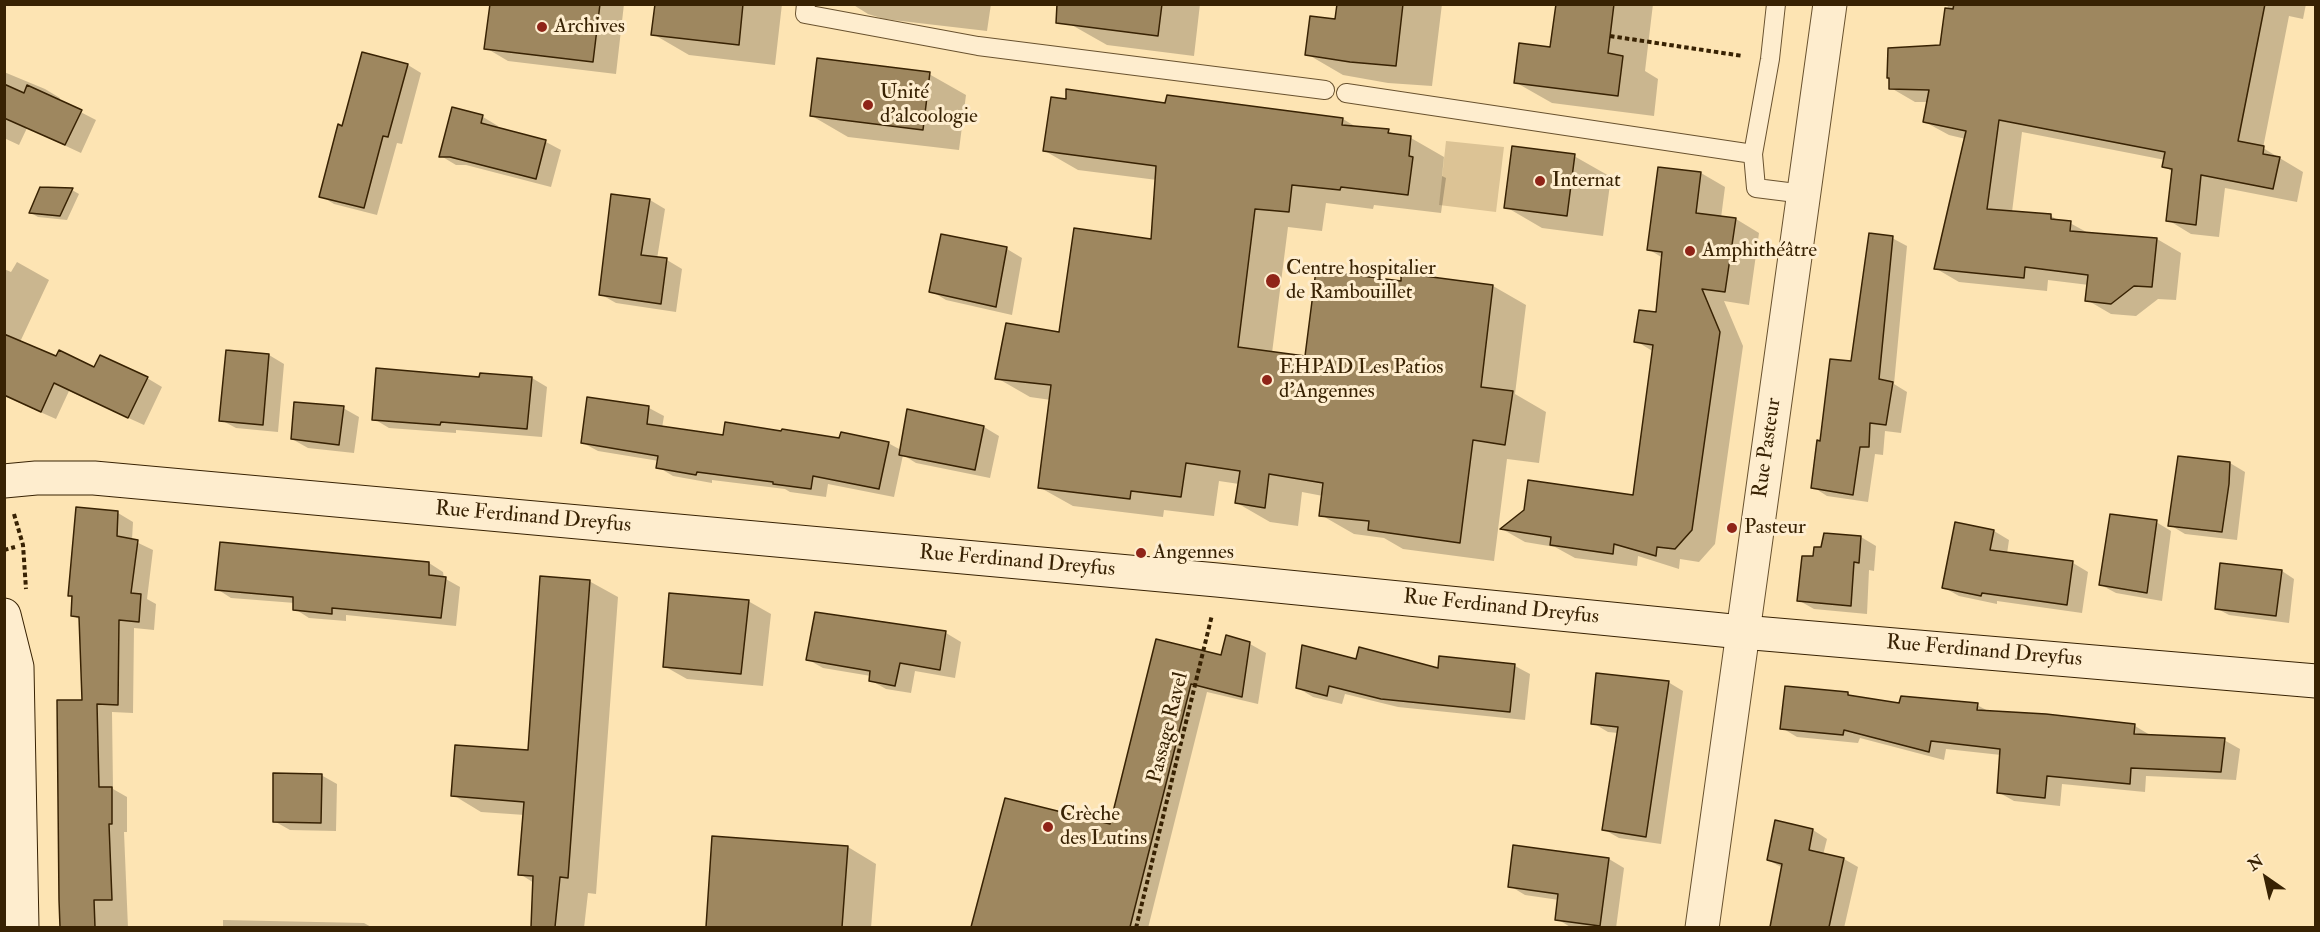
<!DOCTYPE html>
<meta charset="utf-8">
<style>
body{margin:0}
#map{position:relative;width:2320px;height:932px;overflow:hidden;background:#fde4b3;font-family:"IM FELL Double Pica",serif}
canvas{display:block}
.frame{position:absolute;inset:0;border:6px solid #382203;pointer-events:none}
.north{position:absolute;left:2236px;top:848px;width:60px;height:60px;-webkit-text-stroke:4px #feedce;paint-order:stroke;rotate:326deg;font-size:16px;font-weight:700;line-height:24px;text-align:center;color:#382203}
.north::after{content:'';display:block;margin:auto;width:21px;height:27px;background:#382203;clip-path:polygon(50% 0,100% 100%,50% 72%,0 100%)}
</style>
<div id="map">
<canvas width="2320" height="932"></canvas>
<div class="frame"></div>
<div class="north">N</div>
</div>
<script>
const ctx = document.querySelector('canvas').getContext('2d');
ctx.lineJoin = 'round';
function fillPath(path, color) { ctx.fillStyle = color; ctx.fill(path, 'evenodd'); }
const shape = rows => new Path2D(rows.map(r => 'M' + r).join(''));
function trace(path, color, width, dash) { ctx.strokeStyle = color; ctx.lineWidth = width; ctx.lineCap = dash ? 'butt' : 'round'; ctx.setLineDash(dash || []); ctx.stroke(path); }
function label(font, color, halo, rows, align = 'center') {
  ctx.font = font + ' "IM FELL Double Pica",serif'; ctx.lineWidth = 6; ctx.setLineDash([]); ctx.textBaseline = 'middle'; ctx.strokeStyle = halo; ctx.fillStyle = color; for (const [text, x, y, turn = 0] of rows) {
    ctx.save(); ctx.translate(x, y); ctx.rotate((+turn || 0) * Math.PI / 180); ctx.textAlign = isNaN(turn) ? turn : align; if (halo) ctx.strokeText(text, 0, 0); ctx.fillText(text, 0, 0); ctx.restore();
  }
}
const green = shape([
 [1446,141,1504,147,1496,212,1439,205]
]);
const shadow = shape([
 [491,4,624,4,616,74,508,61,486,48],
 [656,4,782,4,775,65,689,55,653,34],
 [852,4,991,4,987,31,884,19,868,14],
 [1072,4,1200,4,1194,56,1107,45,1070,24],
 [1338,4,1442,4,1432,86,1388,83,1343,75,1307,54,1336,21],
 [1557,4,1653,4,1645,71,1658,79,1654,116,1552,103,1515,82,1551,48],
 [1948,4,2306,4,2303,19,2289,16,2263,148,2303,172,2297,202,2225,188,2219,237,2191,234,2168,220,2173,172,2164,166,2165,160,2022,132,2012,212,2051,216,2061,222,2070,223,2090,234,2157,239,2181,253,2176,300,2158,299,2136,316,2111,314,2087,300,2089,285,2048,280,2047,291,1959,282,1935,268,1966,139,1949,135,1925,122,1928,102,1915,102,1891,88,1942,47],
 [363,53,408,65,421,73,402,144,397,143,377,215,334,204,321,196,344,127],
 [4,72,45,89,60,98,59,101,96,120,81,153,27,128,19,145,4,138],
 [929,74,966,95,959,150,848,137,812,116],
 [1168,97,1343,119,1358,128,1388,131,1396,135,1411,138,1444,157,1442,176,1446,178,1441,213,1374,205,1373,209,1326,203,1322,231,1288,227,1272,353,1306,357,1402,283,1403,274,1493,286,1526,305,1515,394,1546,412,1539,463,1507,459,1494,561,1403,549,1384,538,1354,534,1321,515,1323,496,1302,492,1298,526,1270,522,1237,503,1239,484,1219,481,1214,516,1164,510,1163,517,1073,506,1039,487,1051,400,1030,397,997,378,1060,333,1152,241,1157,180,1078,170,1045,151,1166,105],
 [453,109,483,117,498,126,497,129,546,142,561,150,551,187,466,165,456,165,441,156],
 [1574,156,1611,177,1603,236,1542,228,1506,207],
 [1660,168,1701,173,1725,187,1721,218,1736,219,1759,233,1749,305,1724,301,1743,346,1715,544,1699,562,1680,559,1679,569,1638,556,1637,566,1575,558,1555,547,1525,542,1502,529,1634,496,1654,352,1636,341,1658,314,1663,258,1648,249],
 [72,190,79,194,67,220,38,217,31,213],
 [650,200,665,209,657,259,667,260,682,269,676,312,616,303,600,294],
 [942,235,1007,249,1022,258,1012,315,946,300,931,291],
 [1892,238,1907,246,1894,384,1907,392,1901,433,1885,431,1883,455,1875,454,1868,502,1827,496,1813,487,1822,442,1852,363],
 [17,262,49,280,20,342,57,358,95,369,147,378,162,387,144,425,69,391,56,419,4,396,4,269,11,272],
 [269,355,284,364,278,432,236,428,221,420],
 [481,378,532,378,547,387,542,437,456,430,456,433,389,428,374,419],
 [343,408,359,417,354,453,308,448,292,439],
 [649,408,664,416,662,428,725,437,888,443,901,450,984,427,999,436,990,478,916,463,903,455,894,497,828,484,826,497,790,492,785,489,712,480,712,483,673,476,658,467,659,461,598,451,583,443],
 [2230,463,2245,472,2237,540,2185,534,2170,525],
 [118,513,133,522,132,540,153,550,147,599,156,604,154,630,134,628,133,713,112,712,113,789,127,797,127,832,124,832,128,928,62,928,59,701,83,702,81,620,73,616,73,598,69,595],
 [2156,522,2171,531,2162,601,2116,593,2101,585],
 [1956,524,1994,531,2009,540,2007,554,2073,563,2088,572,2082,613,1997,601,1997,604,1959,596,1943,587],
 [1825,534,1861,537,1876,546,1874,571,1869,570,1867,614,1814,609,1798,600,1814,557,1823,549],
 [429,563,443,572,444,578,460,587,456,626,346,615,346,621,309,618,295,609,295,603,231,598,217,589],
 [2282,571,2294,579,2289,623,2229,615,2216,608],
 [589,581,618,597,596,894,588,893,584,928,533,928,534,883,520,874,525,815,481,812,453,795,529,751],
 [748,601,771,614,763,686,687,679,664,666],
 [881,621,946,633,961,642,955,678,915,671,911,693,886,689,870,680,871,676,823,668,807,659,880,624],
 [1227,637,1250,644,1266,653,1258,704,1207,692,1148,928,973,928,1006,800,1111,826,1157,641,1222,657],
 [1357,661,1439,670,1515,666,1530,674,1525,720,1398,707,1345,694,1342,704,1313,697,1298,688],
 [1668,682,1683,691,1661,844,1619,838,1603,829,1618,733,1608,732,1593,723],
 [1847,693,1855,698,1900,704,1977,705,1990,712,2135,726,2150,735,2224,740,2240,749,2236,780,2146,776,2145,792,2062,784,2060,806,2014,801,1998,792,2001,755,1946,749,1944,760,1860,738,1858,743,1797,737,1782,728],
 [321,775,337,784,336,831,290,830,274,821],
 [1813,830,1827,839,1823,855,1844,859,1858,867,1844,928,1776,928,1772,925,1783,868,1768,860],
 [713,838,848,847,876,864,871,928,707,928],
 [1609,859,1624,868,1616,928,1572,928,1557,919,1559,900,1525,895,1510,886],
 [223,920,364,923,373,928,223,928]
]);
const building = shape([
 [490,4,600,4,593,62,484,49,490,4],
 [655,4,743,4,739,45,651,35,655,4],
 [1057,4,1162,4,1158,36,1056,23,1057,4],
 [1337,4,1403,4,1396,66,1350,62,1305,55,1310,16,1335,19,1337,4],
 [1556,4,1614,4,1608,53,1623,56,1618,96,1514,83,1519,43,1550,47,1556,4],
 [1954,4,2265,4,2238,141,2264,146,2263,154,2280,157,2273,189,2201,175,2196,225,2166,221,2172,169,2162,167,2165,152,1999,120,1987,209,2051,214,2051,219,2071,221,2070,231,2157,238,2152,287,2134,286,2111,304,2085,301,2088,275,2025,267,2024,278,1934,269,1966,131,1923,122,1929,90,1889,89,1889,78,1887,78,1888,48,1940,45,1945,8,1953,9,1954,4],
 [362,52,408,64,388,137,383,136,364,208,319,197,338,124,342,126,362,52],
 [817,58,930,72,923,130,810,116,817,58],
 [4,84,24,93,27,85,82,110,65,145,4,118,4,84],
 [1066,89,1165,103,1167,95,1343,118,1342,125,1389,129,1388,133,1411,136,1409,156,1413,157,1408,195,1341,187,1340,190,1292,185,1289,212,1255,209,1238,347,1305,356,1316,270,1401,281,1401,273,1493,285,1481,387,1513,391,1505,445,1473,440,1460,543,1368,530,1369,521,1319,516,1323,483,1269,474,1265,508,1235,503,1240,471,1186,463,1181,497,1131,491,1130,499,1038,488,1051,385,995,379,1006,323,1059,332,1074,228,1151,239,1156,166,1043,151,1051,97,1066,99,1066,89],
 [452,107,483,115,481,123,546,140,536,179,450,157,439,157,452,107],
 [1512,146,1575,154,1567,216,1504,208,1512,146],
 [1658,167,1701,172,1696,213,1736,218,1725,292,1702,289,1720,332,1692,530,1675,549,1657,547,1656,556,1614,544,1613,554,1550,545,1551,537,1500,529,1524,510,1528,480,1633,495,1653,345,1634,342,1639,310,1656,312,1662,252,1647,250,1658,167],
 [40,187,73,188,60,216,29,213,40,187],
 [611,194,650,199,641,255,667,258,661,304,599,295,611,194],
 [1869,233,1893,236,1879,379,1893,382,1886,425,1870,423,1869,447,1860,447,1853,495,1811,488,1817,440,1820,441,1830,359,1851,361,1869,233],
 [941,234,1007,247,996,307,929,292,941,234],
 [4,334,56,356,59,350,94,367,100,355,148,377,128,418,54,383,41,412,4,395,4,334],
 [226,350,269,354,263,425,219,421,226,350],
 [376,368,479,377,480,373,532,377,527,429,441,422,440,425,372,420,376,368],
 [587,397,649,406,647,424,723,435,725,422,781,431,782,429,839,438,841,432,889,442,879,489,813,476,811,489,773,484,773,482,697,472,696,475,656,468,658,456,581,443,587,397],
 [294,402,344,406,339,445,291,439,294,402],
 [907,409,984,426,975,470,899,455,907,409],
 [2178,456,2230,462,2229,484,2222,532,2168,526,2178,456],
 [76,507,118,511,117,536,138,540,131,593,141,594,139,622,119,620,118,705,97,704,99,787,112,787,112,824,109,824,112,900,94,900,95,927,60,927,59,900,57,700,82,700,79,617,71,616,72,596,68,596,76,507],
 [2110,514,2157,520,2147,593,2099,585,2110,514],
 [1955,522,1994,530,1990,550,2073,561,2067,605,1982,593,1981,596,1942,588,1955,522],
 [1824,533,1861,536,1859,563,1854,562,1851,606,1797,601,1802,556,1813,556,1814,547,1821,547,1824,533],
 [220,542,429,562,429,575,446,577,441,618,332,608,332,614,293,610,293,597,215,590,220,542],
 [2220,563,2282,570,2276,616,2215,609,2220,563],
 [540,576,590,580,568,878,560,877,555,927,531,927,533,876,518,875,524,802,451,796,455,745,528,750,540,576],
 [669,593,749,600,741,674,663,667,669,593],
 [815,612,946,631,940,670,900,663,895,686,869,681,870,671,806,660,815,612],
 [1226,635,1250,642,1242,697,1191,684,1130,927,971,927,1005,798,1110,824,1156,639,1221,655,1226,635],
 [1302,645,1356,659,1359,647,1438,668,1439,656,1515,664,1510,712,1381,699,1329,686,1327,696,1296,688,1302,645],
 [1596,673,1669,681,1646,837,1602,830,1618,727,1591,724,1596,673],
 [1785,686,1848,692,1848,695,1899,703,1901,696,1978,703,1977,710,2046,714,2135,724,2134,734,2225,738,2221,772,2131,768,2130,784,2047,776,2045,798,1997,793,2000,749,1931,741,1929,752,1844,730,1843,735,1780,729,1785,686],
 [273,773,322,774,321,823,273,822,273,773],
 [1775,820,1813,829,1809,850,1844,858,1829,927,1770,927,1782,864,1767,860,1775,820],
 [712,836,848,846,842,927,706,927,712,836],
 [1513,845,1609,858,1600,926,1555,920,1558,894,1508,887,1513,845]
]);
const path = shape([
 [1610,36,1743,56],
 [14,514,23,545,26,589],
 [4,550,15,547],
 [1136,928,1212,615]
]);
const lane = shape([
 [806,4,805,14,978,46,1325,90],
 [1346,93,1753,154,1770,59,1776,4],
 [1753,154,1756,188,1804,194]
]);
const street = shape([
 [1702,928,1830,4]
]);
const secondary = shape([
 [4,481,36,478,94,478,1217,580,1742,632,2316,681],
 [4,615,17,667,22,928]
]);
const markers = [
 [542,27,6,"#8f2418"],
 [868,105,6,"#8f2418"],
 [1540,181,6,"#8f2418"],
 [1690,251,6,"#8f2418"],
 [1273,281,8,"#8f2418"],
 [1267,380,6,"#8f2418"],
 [1732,528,6,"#8f2418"],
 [1141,553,6,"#8f2418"],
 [1048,827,6,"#8f2418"]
];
const poiNames = [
 ["Archives",554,27],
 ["Unité",880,93],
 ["d'alcoologie",880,117],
 ["Internat",1552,181],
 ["Amphithéâtre",1702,251],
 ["Centre hospitalier",1286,269],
 ["de Rambouillet",1286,293],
 ["EHPAD Les Patios",1279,368],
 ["d'Angennes",1279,392],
 ["Pasteur",1744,528],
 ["Angennes",1153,553],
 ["Crèche",1060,815],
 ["des Lutins",1060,839]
];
const streetNames = [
 ["Rue Pasteur",1768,448,-82],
 ["Rue Ferdinand Dreyfus",533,518,5],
 ["Rue Ferdinand Dreyfus",1017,562,5],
 ["Rue Ferdinand Dreyfus",1501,608,6],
 ["Rue Ferdinand Dreyfus",1984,652,5],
 ["Passage Ravel",1169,728,-76]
];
fillPath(green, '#dcc395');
fillPath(shadow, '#0003');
fillPath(building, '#9e875f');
trace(building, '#382203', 1.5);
trace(lane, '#69522f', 20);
trace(street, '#69522f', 35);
trace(secondary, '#382203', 35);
trace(path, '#382203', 4, [4.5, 3]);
trace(lane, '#feedce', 18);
trace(street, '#feedce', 33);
trace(secondary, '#feedce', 33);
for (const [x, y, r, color] of markers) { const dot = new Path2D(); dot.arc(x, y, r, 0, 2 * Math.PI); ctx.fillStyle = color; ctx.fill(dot); trace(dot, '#feedce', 2); }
label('21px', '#382203', '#feedce', poiNames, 'left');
label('21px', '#382203', '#feedce', streetNames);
</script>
